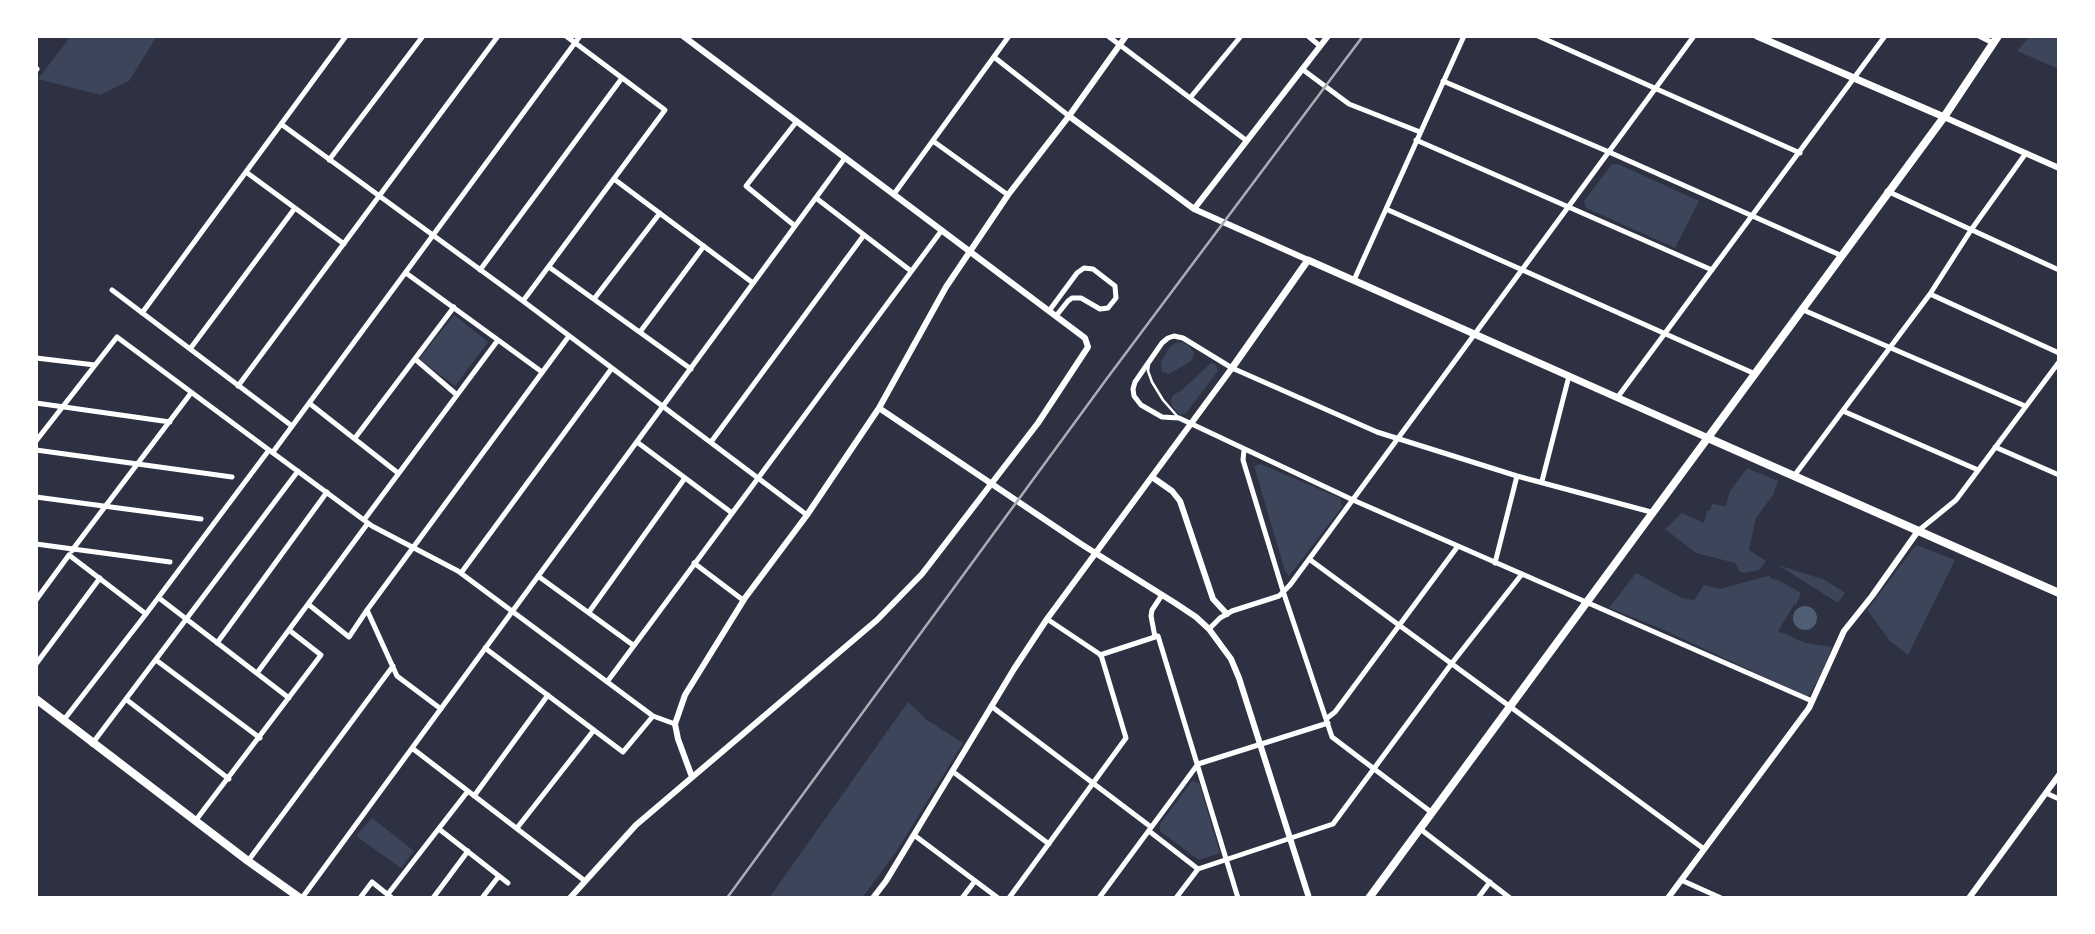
<!DOCTYPE html>
<style>
body{margin:0}
#map{position:relative;width:2095px;height:934px;overflow:hidden;background:#2d3142;font-family:Barlow,sans-serif}
canvas{display:block}
.frame{position:absolute;inset:0;border:38px solid #fff;pointer-events:none}
</style>
<div id="map">
<canvas width="2095" height="934"></canvas>
<div class="frame"></div>
</div>
<script>
const ctx = document.querySelector('canvas').getContext('2d');
ctx.lineJoin = 'round';
function fillPath(path, color) { ctx.fillStyle = color; ctx.fill(path, 'evenodd'); }
const shape = rows => new Path2D(rows.map(r => 'M' + r).join(''));
function trace(path, color, width, dash) { ctx.strokeStyle = color; ctx.lineWidth = width; ctx.lineCap = dash ? 'butt' : 'round'; ctx.setLineDash(dash || []); ctx.stroke(path); }
const green = shape([
 [71,36,157,36,129,81,100,95,38,79],
 [2030,36,2059,36,2059,69,2017,51],
 [1612,164,1618,164,1699,201,1675,248,1586,208,1584,201],
 [454,315,488,342,455,386,419,359],
 [1182,342,1189,346,1194,353,1193,358,1190,362,1169,374,1162,372,1161,365,1162,360,1170,347,1176,343],
 [1211,363,1216,365,1218,371,1186,413,1180,415,1172,406,1171,400,1173,395,1182,390],
 [1261,464,1340,498,1342,507,1289,576,1285,571,1254,466],
 [1747,468,1778,481,1773,495,1756,518,1749,550,1766,561,1759,570,1745,573,1740,572,1735,563,1696,553,1665,529,1682,513,1704,523,1707,510,1709,511,1712,504,1726,506,1730,491],
 [1916,545,1955,560,1908,655,1890,641,1867,610],
 [1778,565,1825,580,1845,593,1838,603],
 [1636,573,1682,598,1694,600,1704,585,1720,589,1771,575,1770,578,1780,581,1801,593,1796,605,1794,605,1778,631,1806,643,1832,647,1821,675,1808,697,1657,627,1609,608],
 [908,702,927,720,963,743,896,852,862,898,769,898],
 [1192,781,1199,783,1220,853,1199,860,1160,831,1160,824],
 [372,818,414,851,401,868,356,836]
]);
const water = shape([
 '1793 618a12 12 0 1 1 24 0a12 12 0 1 1-24 0Z'
]);
const service = shape([
 [1149,364,1148,371,1152,382,1163,400,1178,417]
]);
const minor = shape([
 [1108,36,1247,141],
 [1308,36,1320,46],
 [1538,36,1800,153],
 [1979,36,1993,43],
 [994,57,1069,116],
 [36,69,37,69],
 [1302,69,1349,104,1420,132],
 [1443,81,1609,152,1840,255],
 [1190,98,1241,36],
 [281,124,523,301,807,515],
 [1416,140,1712,270],
 [933,141,1008,195],
 [329,160,423,36],
 [246,172,344,244],
 [614,179,753,283],
 [1887,191,2059,270],
 [894,194,1009,36],
 [816,198,911,271],
 [1386,209,1753,373],
 [795,226,746,186,797,121],
 [549,267,691,369],
 [480,270,622,78],
 [406,273,542,372],
 [1354,280,1464,36],
 [112,290,292,426],
 [1930,294,2059,353],
 [594,299,660,213],
 [523,301,665,110,566,36],
 [1801,309,2025,406],
 [1049,311,1077,273,1084,268,1093,269,1115,286,1116,298,1108,308,1100,309,1081,298,1072,298,1068,301,1056,316],
 [142,313,346,36],
 [640,332,704,246],
 [190,349,295,208],
 [36,358,95,365],
 [415,359,457,395],
 [238,386,498,36],
 [1617,398,1885,36],
 [36,403,170,422],
 [309,403,398,473],
 [1843,411,1978,470],
 [355,438,454,307],
 [36,441,117,337,269,450],
 [637,442,732,513],
 [711,442,864,235],
 [1995,447,2059,475],
 [36,450,232,477],
 [1244,450,1243,460,1283,591,1332,737,1431,812],
 [273,452,580,36],
 [1794,476,1930,294,1971,230,2026,153],
 [1542,481,1569,376],
 [36,497,201,519],
 [1651,512,1517,476,1377,432,1232,368,1183,338,1174,336,1168,338,1162,343,1135,382,1133,389,1134,396,1141,405,1162,417,1179,418,1353,500,1812,701],
 [364,520,498,340],
 [1918,531,1956,500,2059,362],
 [36,544,73,549,72,551],
 [1309,559,1704,849],
 [170,562,73,549,191,393],
 [694,563,743,600],
 [1495,563,1517,476],
 [461,573,612,368],
 [538,576,633,645],
 [159,598,289,698],
 [36,600,69,555,146,614],
 [308,604,349,637,367,610],
 [589,612,685,478],
 [1209,629,1220,618,1232,611,1279,596,1290,585,1694,36],
 [1155,637,1151,616,1152,610,1162,595],
 [217,643,327,492],
 [485,648,623,752,653,716],
 [1100,655,1158,636,1238,898],
 [156,660,260,738],
 [36,664,100,578],
 [257,673,368,523],
 [607,682,942,230],
 [127,700,229,779],
 [991,706,1151,827],
 [441,709,397,676,367,610,569,336],
 [1326,719,1335,712,1458,546],
 [63,721,146,614,269,450,372,526,458,571,653,716,675,724],
 [92,744,298,471],
 [412,748,585,881],
 [952,771,1049,844],
 [2046,793,2059,799],
 [474,796,548,695],
 [196,820,321,655,289,630],
 [517,828,594,730],
 [1419,828,1510,898],
 [439,829,508,883],
 [1149,831,1198,869],
 [914,835,998,898],
 [248,861,393,666],
 [1681,880,1721,898],
 [388,894,468,791],
 [302,898,845,158],
 [360,898,372,882,392,898],
 [433,898,468,851],
 [482,898,499,876],
 [962,898,975,881],
 [1009,898,1126,738,1101,655,1047,619],
 [1099,898,1198,764,1328,723],
 [1176,898,1198,869,1333,824,1452,663,1522,574],
 [1478,898,1490,882]
]);
const tertiary = shape([
 [1069,116,1194,209,1308,260],
 [1944,117,2059,168],
 [1194,209,1328,36],
 [879,408,1081,544,1175,603,1196,617,1209,629,1231,659,1239,678,1309,898],
 [1152,477,1172,491,1180,501,1213,599,1227,614],
 [692,777,678,739,675,724,685,695,745,598,807,515,879,408,946,287,1008,195,1069,116,1126,36],
 [570,898,636,825,877,620,922,574,1038,423,1088,347,1085,338,1049,311,683,36],
 [873,898,886,881,1014,669,1047,619,1232,368],
 [1668,898,1809,708,1844,631,1872,596,1918,531],
 [1969,898,2059,775]
]);
const secondary = shape([
 [1757,36,1944,117],
 [1232,368,1308,260,1708,438]
]);
const primary = shape([
 [1708,438,2059,593],
 [36,699,248,861,300,898]
]);
const trunk = shape([
 [1369,898,1944,117,1998,36]
]);
const rail = shape([
 [727,898,1108,377,1363,36]
]);
fillPath(green, '#3c4559');
fillPath(water, '#4f5d75');
trace(service, '#fff', 2.5);
trace(minor, '#fff', 5);
trace(tertiary, '#fff', 6);
trace(secondary, '#fff', 7);
trace(primary, '#fff', 8);
trace(trunk, '#fff', 8);
trace(rail, '#abadb3', 2.5);
</script>
